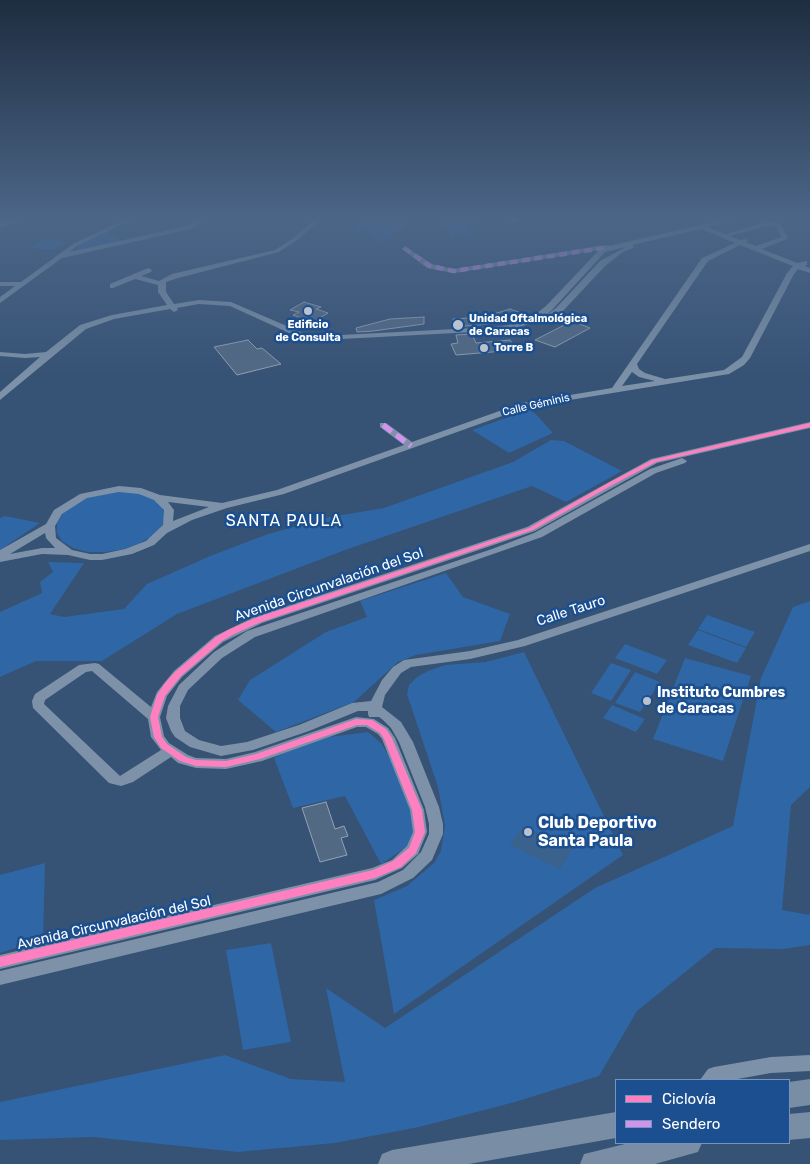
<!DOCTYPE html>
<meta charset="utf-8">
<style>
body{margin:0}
#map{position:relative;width:810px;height:1164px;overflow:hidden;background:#365274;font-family:Rubik,sans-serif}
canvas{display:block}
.legend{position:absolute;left:615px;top:1079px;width:175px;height:65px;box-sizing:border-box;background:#1b4f8f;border:1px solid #7695bc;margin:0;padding:6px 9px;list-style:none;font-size:15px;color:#fff}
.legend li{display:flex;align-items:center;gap:10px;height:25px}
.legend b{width:25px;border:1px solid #7695bc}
</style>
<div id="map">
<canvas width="810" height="1164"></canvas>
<ul class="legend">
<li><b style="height:6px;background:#ff80c0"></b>Ciclovía</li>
<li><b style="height:6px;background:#d193ec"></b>Sendero</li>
</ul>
</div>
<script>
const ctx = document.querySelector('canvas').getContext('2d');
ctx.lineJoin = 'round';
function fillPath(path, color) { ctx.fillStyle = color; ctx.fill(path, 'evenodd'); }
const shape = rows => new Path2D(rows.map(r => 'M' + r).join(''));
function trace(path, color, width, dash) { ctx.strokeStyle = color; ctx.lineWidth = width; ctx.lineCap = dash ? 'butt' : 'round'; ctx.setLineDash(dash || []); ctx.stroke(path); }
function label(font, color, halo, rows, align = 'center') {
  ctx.font = font + ' Rubik,sans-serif'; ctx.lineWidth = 5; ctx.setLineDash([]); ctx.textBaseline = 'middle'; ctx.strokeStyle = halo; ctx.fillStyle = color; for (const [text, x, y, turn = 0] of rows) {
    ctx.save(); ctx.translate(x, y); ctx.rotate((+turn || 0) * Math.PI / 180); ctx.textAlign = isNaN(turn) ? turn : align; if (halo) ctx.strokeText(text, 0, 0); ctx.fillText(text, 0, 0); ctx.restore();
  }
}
const green = shape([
 [364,219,403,219,404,228,392,234,392,239,379,241,366,230,354,230],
 [431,219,484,219,470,222,467,232,472,235,469,236,457,232,451,238,446,232,449,229,441,227,439,220],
 [104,233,115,236,121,241,74,252,81,243],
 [48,237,65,242,55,250,30,248],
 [531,409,553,433,509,453,472,430],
 [551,440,564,441,622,471,566,502,532,486,348,549,177,614,102,661,36,661,0,677,0,612,42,593,40,582,53,572,48,562,84,563,50,614,64,617,124,609,147,584,210,556,268,534,330,517,384,508,513,462],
 [124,491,141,493,154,498,162,506,165,516,162,526,154,535,140,543,124,549,106,552,88,552,73,548,62,541,57,533,57,523,63,513,89,497],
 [5,516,40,523,0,550,0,518],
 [446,573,463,597,510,614,500,641,416,655,398,662,354,702,276,732,238,700,250,680,326,632,367,617,360,601],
 [810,601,810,787,791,805,782,910,810,915,810,945,784,949,715,948,637,1011,599,1076,515,1102,419,1127,335,1143,238,1152,93,1137,0,1140,0,1102,225,1055,291,1079,345,1082,326,988,385,1028,595,888,733,826,761,678,793,607],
 [707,615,755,632,746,647,698,629],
 [698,630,746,648,737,663,688,645],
 [625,644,667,660,657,674,615,658],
 [524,652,623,855,394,1014,374,900,407,886,434,863,441,851,445,825,438,787,407,694,409,685,417,677,428,671,445,665,486,662],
 [685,658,751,676,723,761,653,739],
 [611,663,631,670,611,701,591,693],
 [635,672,660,682,640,712,615,703],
 [612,705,645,719,636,732,603,718],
 [368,732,381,743,395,766,417,828,407,847,381,864,345,796,293,808,274,758,291,749,329,737],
 [45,863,43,939,0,953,0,875],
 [271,943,291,1042,243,1050,226,950]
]);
const water = shape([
 [523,826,565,846,569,844,574,846,560,869,510,845]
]);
const building = shape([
 [304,302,321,307,316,309,328,313,313,322,293,315,299,312,290,310,304,302],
 [510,309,526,315,511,322,455,327,453,319,484,317,510,309],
 [424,317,424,324,373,331,357,332,356,328,390,319,424,317],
 [572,321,590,328,555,347,535,340,572,321],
 [472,334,476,343,510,340,516,350,456,355,451,344,458,343,456,335,472,334],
 [248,340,257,349,262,348,281,364,237,375,214,347,248,340],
 [326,802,335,829,344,826,348,836,341,838,347,855,320,862,302,808,326,802]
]);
const minor = shape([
 [125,219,133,219,77,246,69,252,187,226,201,219,209,219,191,229,62,258,0,303,0,297,15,286,0,286,0,282,21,282,73,244,125,219],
 [315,219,322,219,296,241,279,252,178,278,166,282,166,292,174,304,199,300,231,302,303,333,322,336,493,327,516,324,532,317,546,306,599,250,454,273,427,268,401,248,406,247,432,264,454,269,606,245,609,246,726,219,737,219,708,227,726,234,766,222,775,222,782,226,788,238,787,239,762,249,797,263,807,261,807,265,804,266,810,268,810,273,798,269,794,274,750,358,744,365,729,374,527,407,284,494,227,508,192,520,167,533,154,545,132,554,102,560,90,560,68,555,42,554,0,562,0,550,46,524,54,510,80,494,119,486,141,488,160,495,222,503,277,490,404,445,380,427,380,423,386,423,412,442,522,403,612,388,702,258,735,243,701,229,632,245,634,247,633,248,623,252,606,265,562,312,547,323,541,323,541,319,556,308,600,261,626,247,605,252,552,310,538,321,517,328,493,331,322,340,298,337,230,306,199,304,177,308,178,310,174,312,170,309,114,319,86,329,0,400,0,392,40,357,25,358,0,356,0,352,25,354,46,352,80,325,112,315,167,305,158,292,158,285,135,279,113,288,110,288,110,284,148,268,152,270,151,272,141,276,159,281,172,274,275,250,292,239,315,219],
 [766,226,774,226,777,228,781,237,756,246,746,242,748,240,747,239,740,240,730,236,766,226],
 [740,245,793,266,787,273,742,357,724,370,665,379,645,373,639,369,637,364,708,261,740,245],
 [632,372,639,377,655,381,622,386,632,372],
 [119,492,139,494,154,500,164,510,163,525,146,541,125,549,102,554,90,554,72,550,56,538,55,526,62,514,87,498,119,492],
 [168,502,209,507,173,521,174,510,168,502],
 [45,533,46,538,55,548,42,548,10,554,45,533],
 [512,219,519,219,513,223,510,221,512,219],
 [810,422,810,428,657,463,535,531,262,623,223,642,182,677,167,696,160,717,164,736,169,743,188,755,196,758,226,759,255,752,356,717,374,719,388,728,395,738,424,810,427,832,418,854,402,868,375,880,0,969,0,955,372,868,392,860,407,846,413,832,410,810,382,739,378,734,366,727,357,727,262,761,226,769,196,768,178,763,171,757,133,782,121,786,109,783,33,708,32,701,35,694,79,665,95,663,99,664,151,707,157,692,174,671,215,636,254,617,527,527,651,459,810,422],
 [92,671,148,719,151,737,161,750,120,776,44,704,45,700,86,672,92,671],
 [682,458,687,461,685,463,656,473,542,537,255,637,222,658,188,690,180,706,180,718,185,731,199,740,221,746,247,742,299,725,352,703,371,701,382,680,393,667,404,660,470,651,518,640,810,544,810,551,525,646,470,659,411,667,401,673,385,695,382,707,401,722,413,742,439,807,443,824,443,834,432,860,413,878,381,894,0,985,0,971,378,882,403,870,421,852,429,834,429,824,425,807,399,742,391,728,383,720,379,717,369,717,368,714,368,711,358,711,309,731,253,750,221,756,190,747,175,737,171,731,166,718,168,706,179,685,214,652,247,631,492,549,534,533,650,469,682,458],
 [810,1055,810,1071,771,1073,732,1080,700,1080,708,1069,714,1067,771,1057,810,1055]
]);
const tertiary = shape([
 [14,219,25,219,0,228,0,223,14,219]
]);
const secondary = shape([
 [810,1079,810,1105,789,1108,789,1082,810,1079],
 [616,1112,616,1138,469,1164,378,1164,382,1154,392,1150,616,1112],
 [810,1112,810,1138,789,1140,789,1114,810,1112],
 [629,1143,702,1143,698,1152,655,1164,580,1164,584,1154,629,1143]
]);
const quietFar1 = shape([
 [513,221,516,219],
 [404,248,430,266,454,271,609,247]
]);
const quiet = shape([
 [383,425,411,446]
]);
const cycleway = shape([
 [810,423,810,427,656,462,614,484,533,530,261,622,234,634,222,641,181,676,165,696,158,717,162,737,167,744,186,757,196,760,226,761,256,754,356,719,372,720,386,729,392,738,422,810,425,832,416,853,401,867,375,878,0,967,0,957,373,870,393,861,409,848,415,832,412,810,384,739,380,733,367,725,357,725,260,759,226,767,196,766,180,761,161,748,154,737,150,717,157,695,165,683,175,672,216,637,228,630,255,618,529,528,610,482,652,460,810,423]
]);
const markers = [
 [308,311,5,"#b9c2ce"],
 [458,325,6,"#b9c2ce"],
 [484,348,5,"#b9c2ce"],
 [647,701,5,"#b9c2ce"],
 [528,832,5,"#b9c2ce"]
];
const farPoinames = [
 ["Unidad Oftalmológica",469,319],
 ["de Caracas",469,332],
 ["Edificio",308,325,"center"],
 ["de Consulta",308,338,"center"],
 ["Torre B",494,348]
];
const farStreetnames = [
 ["Calle Géminis",536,405,-13]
];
const streetNames = [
 ["Avenida Circunvalación del Sol",329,585,-19],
 ["Calle Tauro",571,611,-18],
 ["Avenida Circunvalación del Sol",114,923,-13]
];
const poiNames = [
 ["Instituto Cumbres",657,693],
 ["de Caracas",657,709]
];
const quarterNames = [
 ["SANTA PAULA",284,521]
];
const nearPoinames = [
 ["Club Deportivo",538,823],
 ["Santa Paula",538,841]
];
fillPath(green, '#2f66a5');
fillPath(water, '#3b618d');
fillPath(building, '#526984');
trace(building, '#92a2b6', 1);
fillPath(minor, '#7d92a8');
fillPath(tertiary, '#7d92a8');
fillPath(secondary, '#798da4');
trace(quietFar1, '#d193ec', 4.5, [8, 4.5]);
trace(quiet, '#d193ec', 5.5, [11, 5.5]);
fillPath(cycleway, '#ff80c0');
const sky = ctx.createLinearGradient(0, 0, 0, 382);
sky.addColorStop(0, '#1e2d40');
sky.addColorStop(0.57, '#4c6688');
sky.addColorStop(1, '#4c668800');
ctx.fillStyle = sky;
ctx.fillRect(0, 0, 810, 382);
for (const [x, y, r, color] of markers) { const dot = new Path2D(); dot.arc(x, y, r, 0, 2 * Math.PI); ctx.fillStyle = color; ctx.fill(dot); trace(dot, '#1b4f8f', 2); }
label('bold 11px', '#fff', '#1b4f8f', farPoinames, 'left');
label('11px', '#fff', '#1b4f8f', farStreetnames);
label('14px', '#fff', '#1b4f8f', streetNames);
label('bold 14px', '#fff', '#1b4f8f', poiNames, 'left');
ctx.letterSpacing = '1px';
label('16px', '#fff', '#1b4f8f', quarterNames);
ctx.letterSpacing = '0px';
label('bold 16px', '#fff', '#1b4f8f', nearPoinames, 'left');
</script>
